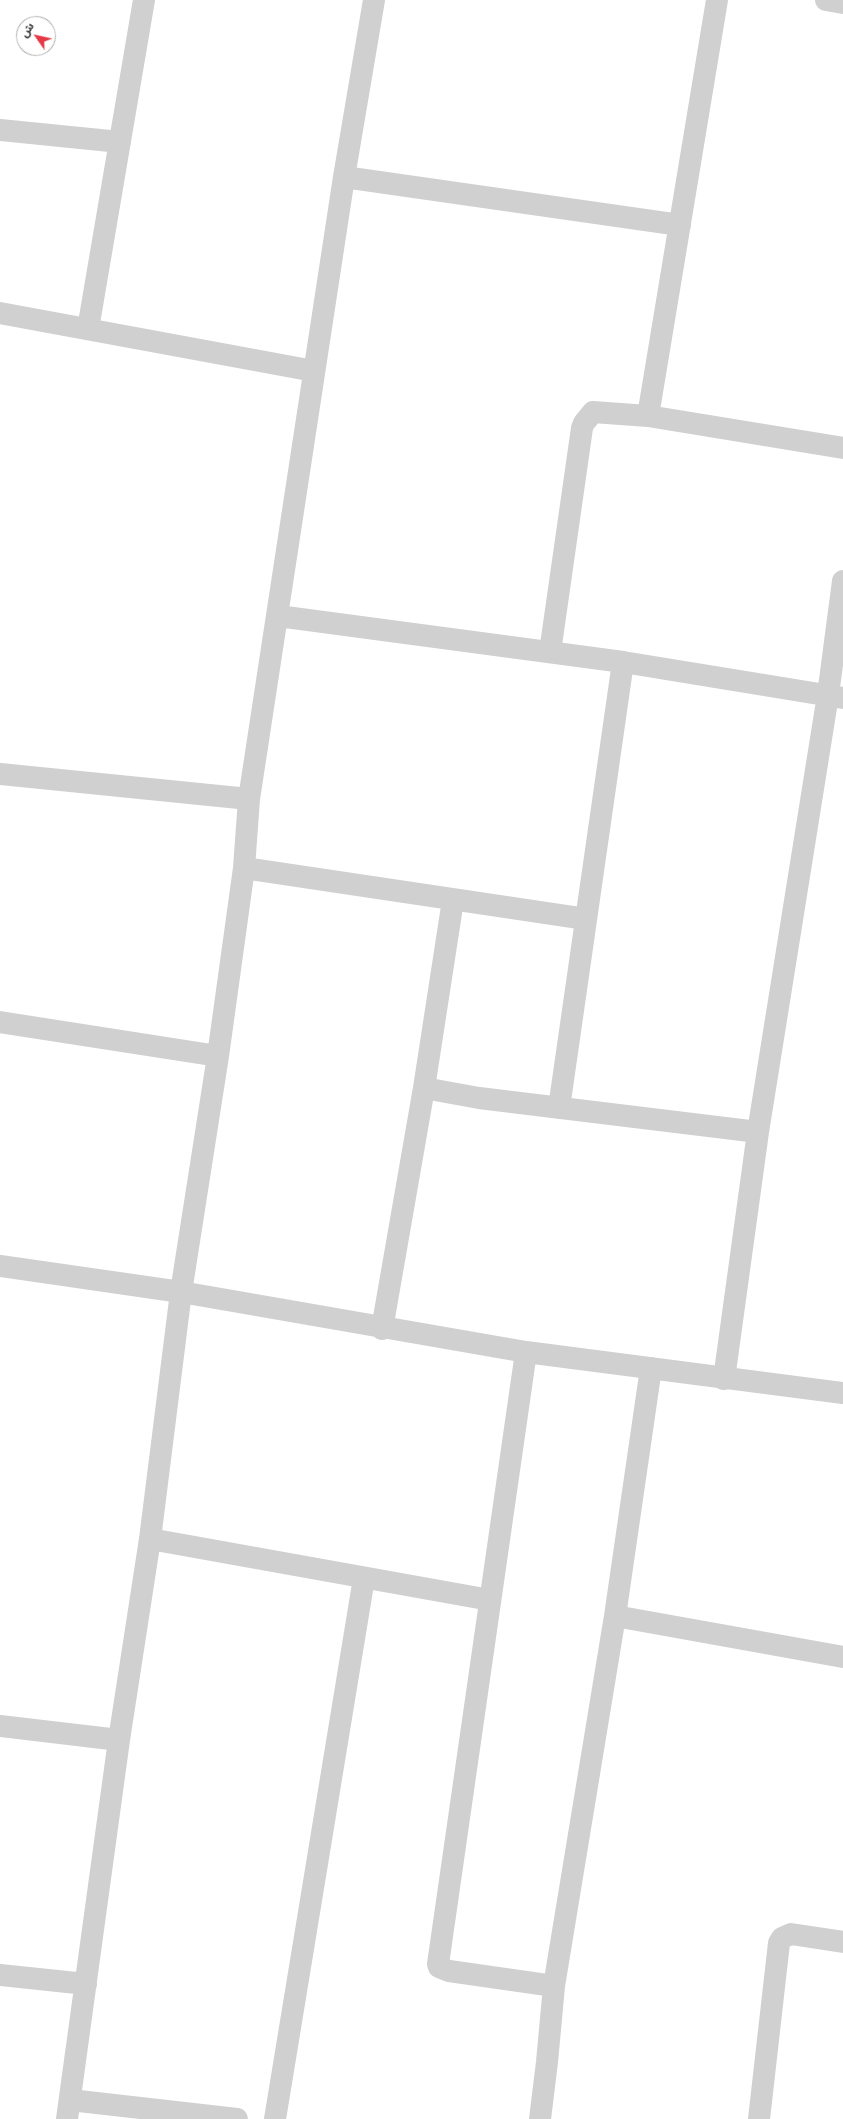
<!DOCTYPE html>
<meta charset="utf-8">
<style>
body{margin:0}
#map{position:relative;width:843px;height:2119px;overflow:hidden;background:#fff;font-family:Lato,"Noto Sans Arabic",sans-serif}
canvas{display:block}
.north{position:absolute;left:16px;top:16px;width:40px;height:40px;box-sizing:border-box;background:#fff;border:1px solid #adadad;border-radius:50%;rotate:304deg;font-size:11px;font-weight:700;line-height:16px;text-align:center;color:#333}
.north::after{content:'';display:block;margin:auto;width:14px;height:18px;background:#e63946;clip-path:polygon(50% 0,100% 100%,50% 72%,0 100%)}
</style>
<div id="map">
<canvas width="843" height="2119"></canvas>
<div class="north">ش</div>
</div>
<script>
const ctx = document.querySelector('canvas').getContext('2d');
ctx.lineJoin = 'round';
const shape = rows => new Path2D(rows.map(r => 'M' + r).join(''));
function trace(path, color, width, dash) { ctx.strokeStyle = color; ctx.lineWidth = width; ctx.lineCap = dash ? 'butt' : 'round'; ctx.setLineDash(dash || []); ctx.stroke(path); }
const street = shape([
 [826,0,843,3],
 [0,130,120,142],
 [344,177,680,225],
 [0,313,314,371],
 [88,329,144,0],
 [648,416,717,0],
 [278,616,623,662,843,698],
 [550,652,582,428,584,423,593,412,648,416,843,448],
 [0,774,249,799],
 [244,868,586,919],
 [0,1022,218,1056],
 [424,1088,479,1098,758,1132],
 [559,1108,623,662],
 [0,1266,181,1292,526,1352,843,1393],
 [382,1329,424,1088,453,900],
 [526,1352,438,1964,439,1967,449,1971,554,1986],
 [724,1379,758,1132,828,695,843,581],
 [150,1539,490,1600],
 [615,1616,843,1657],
 [0,1726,119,1740],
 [0,1975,86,1984],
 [70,2100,237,2119],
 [67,2119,119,1740,150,1539,181,1292,218,1056,244,868,249,799,344,177,374,0],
 [275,2119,364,1578],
 [540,2119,547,2062,554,1986,615,1616,651,1368],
 [759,2119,779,1943,782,1938,791,1934,843,1942]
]);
trace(street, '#d0d0d0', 22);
</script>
